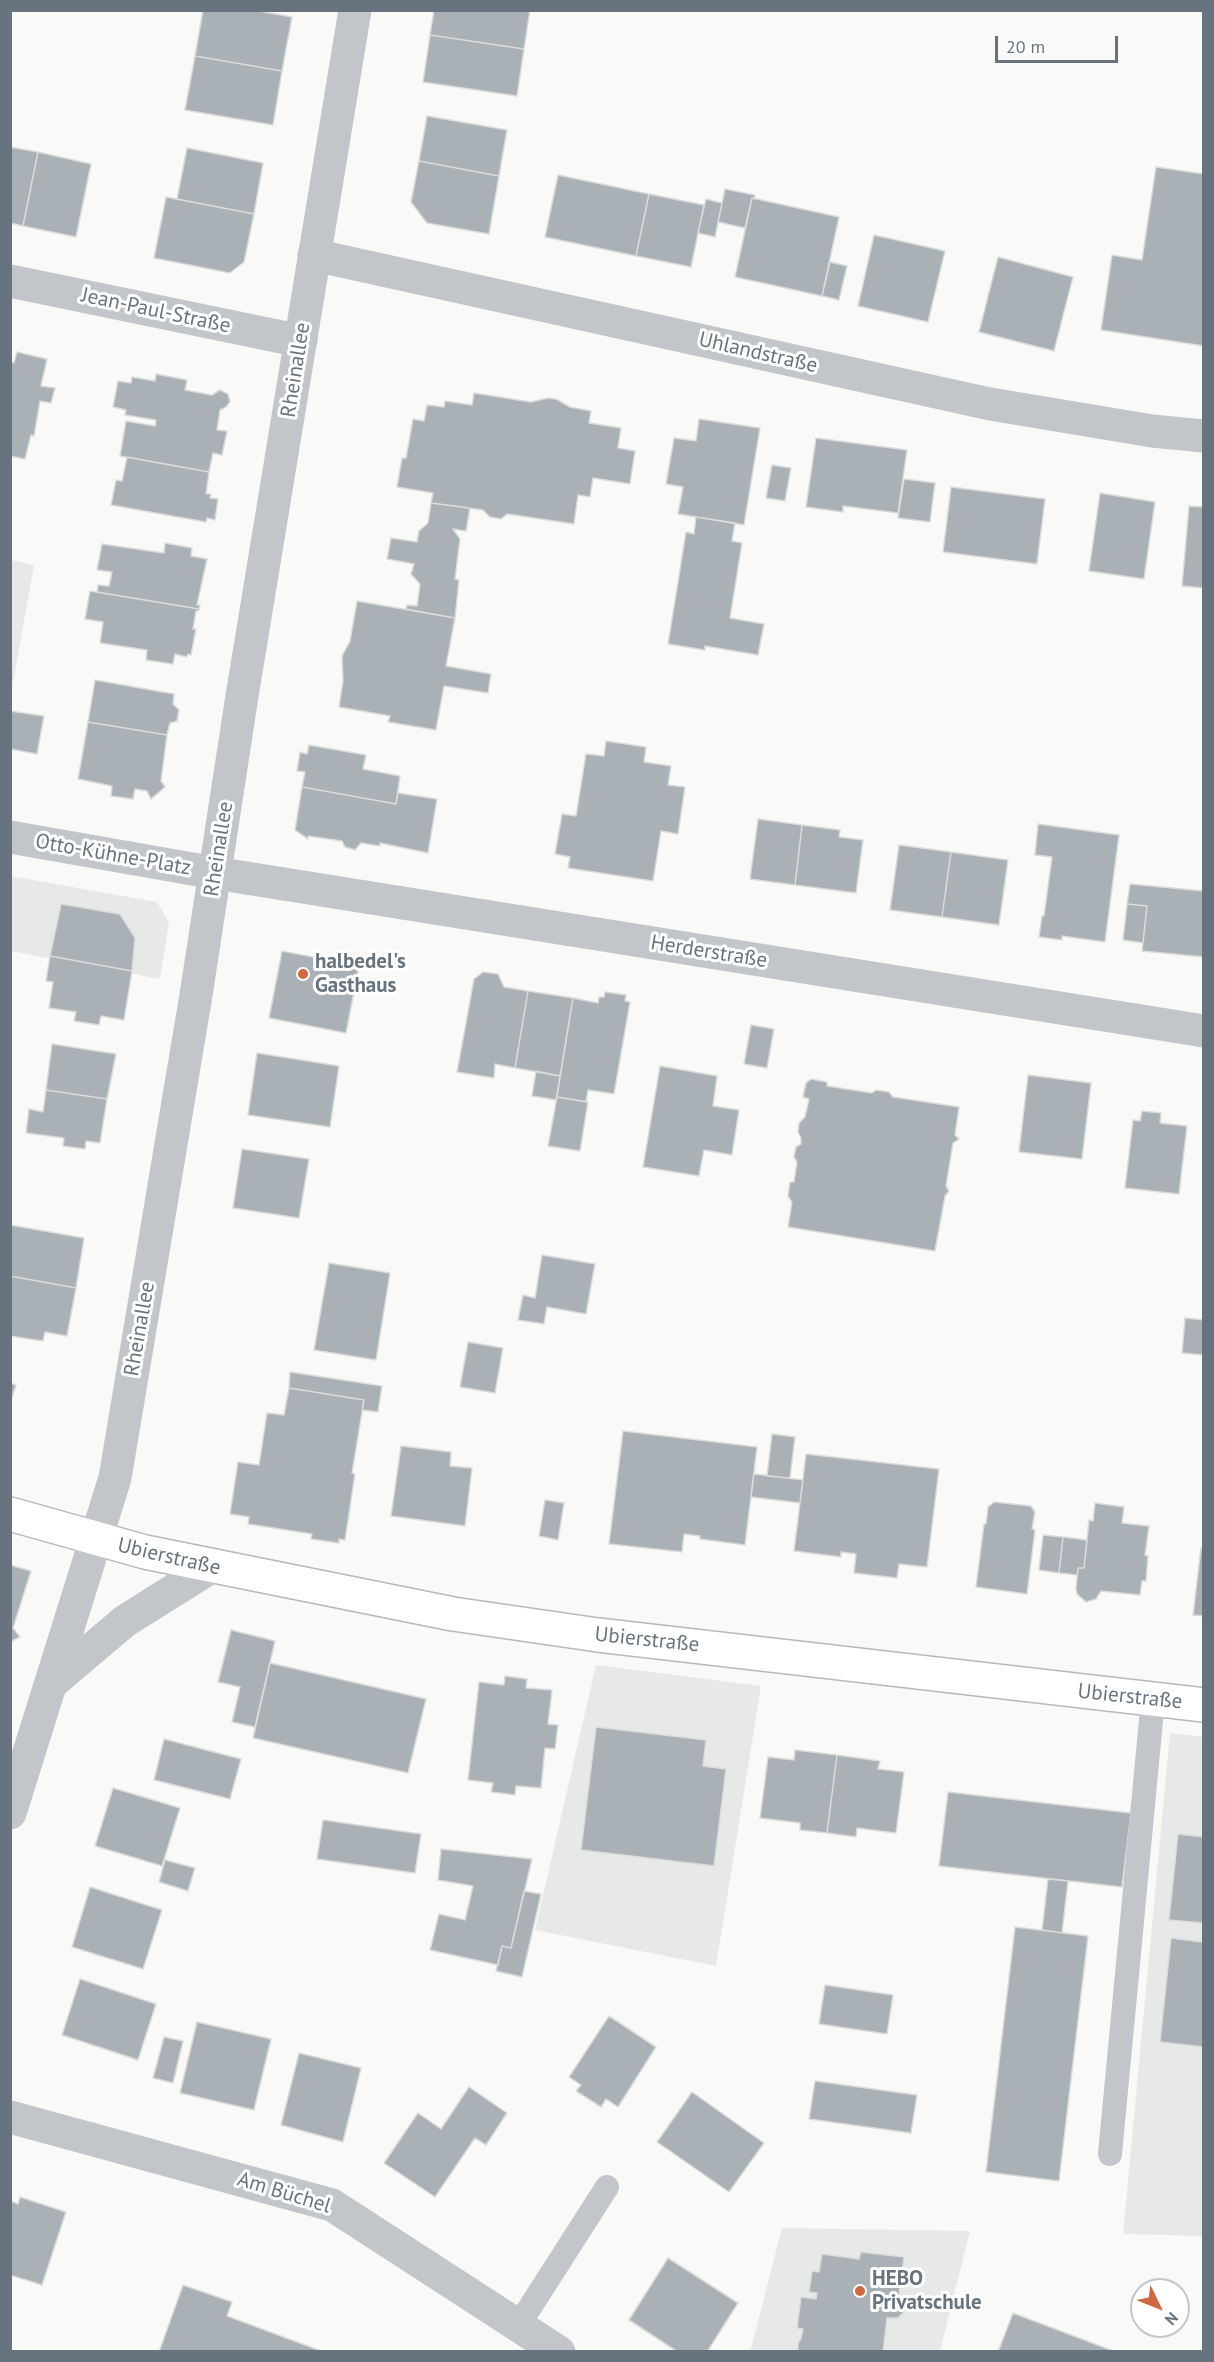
<!DOCTYPE html>
<meta charset="utf-8">
<style>
body{margin:0}
#map{position:relative;width:1214px;height:2362px;overflow:hidden;background:#f9f9f8;font-family:"PT Sans",sans-serif}
canvas{display:block}
.frame{position:absolute;inset:0;border:12px solid #67747f;pointer-events:none}
.north{position:absolute;left:1130px;top:2278px;width:60px;height:60px;box-sizing:border-box;background:#fff;border:2px solid #c2c7cc;border-radius:50%;rotate:133deg;font-size:16px;font-weight:700;line-height:24px;text-align:center;color:#67747f}
.north::after{content:'';display:block;margin:auto;width:21px;height:27px;background:#cf6742;clip-path:polygon(50% 0,100% 100%,50% 72%,0 100%)}
.scale{position:absolute;left:995px;top:36px;width:123px;height:27px;box-sizing:border-box;border:3px solid #67747f;border-top:0;padding-left:8px;font-size:18px;line-height:21px;white-space:nowrap;color:#67747f;-webkit-text-stroke:4px #fff;paint-order:stroke}
</style>
<div id="map">
<canvas width="1214" height="2362"></canvas>
<div class="frame"></div>
<div class="north">N</div>
<div class="scale">20 m</div>
</div>
<script>
const ctx = document.querySelector('canvas').getContext('2d');
ctx.lineJoin = 'round';
function fillPath(path, color) { ctx.fillStyle = color; ctx.fill(path, 'evenodd'); }
const shape = rows => new Path2D(rows.map(r => 'M' + r).join(''));
function trace(path, color, width, dash) { ctx.strokeStyle = color; ctx.lineWidth = width; ctx.lineCap = dash ? 'butt' : 'round'; ctx.setLineDash(dash || []); ctx.stroke(path); }
function label(font, color, halo, rows, align = 'center') {
  ctx.font = font + ' "PT Sans",sans-serif'; ctx.lineWidth = 6; ctx.setLineDash([]); ctx.textBaseline = 'middle'; ctx.strokeStyle = halo; ctx.fillStyle = color; for (const [text, x, y, turn = 0] of rows) {
    ctx.save(); ctx.translate(x, y); ctx.rotate((+turn || 0) * Math.PI / 180); ctx.textAlign = isNaN(turn) ? turn : align; if (halo) ctx.strokeText(text, 0, 0); ctx.fillText(text, 0, 0); ctx.restore();
  }
}
const built = shape([
 [11,560,34,565,11,694,10,560],
 [10,876,157,902,169,922,160,979,11,951],
 [596,1665,761,1686,716,1966,535,1930],
 [1170,1733,1203,1737,1203,2236,1123,2234],
 [782,2228,970,2231,940,2351,750,2352]
]);
const building = shape([
 [203,10,253,10,292,17,282,71,195,56,203,10],
 [434,10,530,10,524,49,430,35,434,10],
 [430,35,524,49,517,96,423,82,430,35],
 [195,56,282,71,273,125,185,110,195,56],
 [427,116,507,130,499,176,419,161,427,116],
 [10,147,38,152,23,226,10,223,10,147],
 [187,148,263,163,254,214,177,199,187,148],
 [38,152,91,164,76,237,23,226,38,152],
 [419,161,499,176,489,234,427,223,411,202,419,161],
 [1156,167,1204,174,1204,346,1101,330,1112,255,1142,260,1156,167],
 [558,175,649,194,636,256,545,237,558,175],
 [725,189,755,195,754,199,752,198,745,228,718,222,725,189],
 [649,194,704,205,691,267,636,256,649,194],
 [166,197,254,214,244,262,230,273,154,258,166,197],
 [752,198,839,217,822,296,735,277,752,198],
 [706,199,722,203,715,237,698,233,706,199],
 [874,235,945,251,928,322,858,306,874,235],
 [998,257,1073,277,1054,351,979,332,998,257],
 [830,262,847,266,839,300,822,296,830,262],
 [17,352,47,359,41,386,55,388,51,403,40,401,34,436,31,435,25,459,10,456,10,362,14,363,17,352],
 [156,374,187,380,185,390,212,395,220,390,228,394,230,402,226,407,220,410,217,430,227,431,222,455,213,453,209,472,120,456,126,421,155,426,156,420,125,415,126,410,113,407,118,381,131,383,132,377,155,381,156,374],
 [474,393,531,402,548,398,556,399,570,407,591,411,589,423,621,428,618,448,635,451,630,484,593,478,590,497,578,495,574,524,507,514,501,519,490,517,483,510,431,503,433,493,397,487,402,458,406,458,413,419,424,421,427,405,444,407,445,401,472,405,474,393],
 [699,419,760,428,744,525,678,514,683,487,666,484,674,438,696,441,699,419],
 [816,438,907,450,898,513,843,506,843,512,806,507,816,438],
 [127,457,209,472,206,494,211,494,210,498,218,499,215,520,207,518,206,522,111,505,116,480,122,481,127,457],
 [772,465,791,468,785,501,766,498,772,465],
 [904,479,935,483,930,522,898,518,904,479],
 [951,487,1045,499,1037,564,943,552,951,487],
 [1100,493,1155,502,1144,579,1089,571,1100,493],
 [431,503,470,508,466,531,453,529,460,539,455,579,459,580,455,618,406,609,407,605,417,606,420,584,411,574,414,564,387,559,391,538,417,542,419,531,428,523,431,503],
 [1189,506,1204,507,1204,588,1182,586,1189,506],
 [696,517,735,523,732,541,742,543,730,618,764,624,758,655,705,646,705,650,668,644,686,532,694,534,696,517],
 [165,543,192,548,191,556,207,559,197,605,200,605,199,609,97,592,98,585,109,586,112,572,97,570,102,544,164,553,165,543],
 [90,591,199,609,198,611,196,611,193,629,196,629,191,655,188,654,187,657,175,654,173,664,146,660,147,650,100,643,103,622,85,619,90,591],
 [357,601,455,618,446,666,491,674,488,693,444,686,436,730,388,722,390,716,339,707,343,681,342,656,350,641,357,601],
 [95,680,174,694,173,704,179,710,177,721,170,723,167,735,88,722,95,680],
 [10,711,44,716,37,754,10,749,10,711],
 [88,722,167,735,161,781,165,787,151,799,147,791,135,789,133,799,111,796,112,786,78,779,88,722],
 [606,741,646,747,644,762,671,766,668,785,685,787,678,834,661,831,653,881,568,868,570,857,555,854,562,814,576,816,586,754,604,756,606,741],
 [309,745,366,755,363,769,400,776,396,804,302,787,305,772,297,771,300,752,307,754,309,745],
 [302,787,396,804,398,793,437,799,428,853,380,843,380,846,361,843,355,850,345,847,342,841,308,836,308,839,295,830,302,787],
 [758,819,802,825,795,885,750,879,758,819],
 [1038,824,1119,835,1105,942,1062,936,1062,940,1039,937,1042,916,1044,916,1052,857,1035,855,1038,824],
 [802,825,840,830,839,837,863,840,856,893,795,885,802,825],
 [899,845,951,852,942,917,890,910,899,845],
 [951,852,1008,860,999,925,942,917,951,852],
 [1130,884,1204,891,1204,957,1142,951,1147,906,1127,904,1130,884],
 [61,904,120,914,135,938,132,971,50,956,61,904],
 [1127,904,1147,906,1143,943,1123,940,1127,904],
 [282,951,359,966,346,1033,269,1018,282,951],
 [50,956,132,971,124,1020,101,1016,99,1025,74,1021,76,1012,49,1008,53,982,46,981,50,956],
 [483,972,498,974,504,987,528,991,515,1068,495,1064,494,1078,457,1072,474,979,483,972],
 [528,991,573,998,560,1076,515,1068,528,991],
 [605,992,626,995,625,1001,630,1002,614,1094,588,1090,586,1102,557,1097,573,998,598,1003,599,997,604,997,605,992],
 [751,1025,774,1029,767,1068,744,1064,751,1025],
 [52,1044,116,1054,107,1099,46,1090,52,1044],
 [257,1053,339,1066,330,1127,248,1115,257,1053],
 [660,1066,717,1076,713,1106,739,1110,732,1155,704,1150,699,1176,643,1167,660,1066],
 [536,1071,560,1076,556,1100,532,1096,536,1071],
 [1028,1075,1091,1083,1082,1159,1019,1152,1028,1075],
 [811,1079,827,1082,827,1086,872,1093,876,1090,889,1092,893,1097,959,1107,955,1135,959,1139,953,1143,946,1186,949,1191,945,1196,935,1251,788,1227,792,1202,788,1196,790,1182,794,1182,797,1162,794,1157,796,1147,801,1144,801,1138,798,1132,799,1123,805,1117,809,1099,803,1097,806,1083,811,1079],
 [46,1090,107,1099,100,1143,86,1141,85,1149,63,1146,64,1138,26,1133,29,1109,43,1112,46,1090],
 [557,1097,588,1102,580,1151,548,1146,557,1097],
 [1142,1111,1161,1113,1160,1123,1187,1126,1179,1194,1125,1188,1133,1120,1140,1121,1142,1111],
 [242,1149,309,1159,299,1218,233,1208,242,1149],
 [10,1225,84,1238,76,1288,10,1276,10,1225],
 [542,1255,595,1264,586,1314,547,1307,544,1324,518,1320,523,1295,535,1298,542,1255],
 [329,1263,390,1273,376,1360,314,1350,329,1263],
 [10,1276,76,1288,67,1336,45,1332,43,1341,10,1336,10,1276],
 [1185,1318,1204,1320,1204,1355,1182,1353,1185,1318],
 [468,1342,503,1348,495,1393,460,1387,468,1342],
 [290,1372,382,1386,378,1412,362,1410,364,1400,289,1388,290,1372],
 [10,1383,16,1385,10,1403,10,1383],
 [289,1388,364,1400,352,1473,355,1474,345,1540,339,1539,339,1543,311,1539,312,1534,248,1524,249,1517,230,1514,238,1462,259,1465,267,1413,284,1415,289,1388],
 [623,1431,757,1447,745,1545,700,1539,700,1536,684,1534,682,1552,609,1544,623,1431],
 [772,1434,795,1437,790,1478,767,1476,772,1434],
 [401,1446,451,1452,450,1466,472,1468,465,1526,391,1516,401,1446],
 [806,1454,939,1469,927,1567,899,1564,897,1578,854,1573,856,1554,841,1552,841,1557,794,1551,806,1454],
 [754,1474,803,1480,800,1503,751,1497,754,1474],
 [545,1500,564,1503,558,1540,539,1536,545,1500],
 [994,1502,1031,1506,1035,1512,1032,1529,1035,1530,1027,1594,976,1587,984,1524,986,1524,988,1507,994,1502],
 [1095,1503,1124,1507,1122,1523,1149,1526,1145,1555,1148,1556,1146,1581,1142,1581,1140,1595,1101,1591,1096,1599,1086,1602,1077,1594,1076,1588,1078,1568,1084,1568,1089,1520,1093,1521,1095,1503],
 [1043,1535,1063,1537,1059,1573,1039,1570,1043,1535],
 [1063,1537,1087,1540,1084,1568,1078,1568,1077,1575,1059,1573,1063,1537],
 [1201,1548,1204,1549,1204,1616,1193,1615,1201,1548],
 [10,1565,31,1571,13,1628,20,1637,10,1642,10,1565],
 [231,1630,275,1641,255,1727,232,1722,240,1687,218,1682,231,1630],
 [270,1663,426,1699,408,1773,253,1738,270,1663],
 [505,1676,527,1679,526,1688,552,1690,548,1724,558,1725,555,1749,545,1748,541,1788,516,1786,515,1795,491,1792,493,1783,468,1780,479,1682,504,1685,505,1676],
 [596,1727,706,1740,703,1766,726,1769,714,1866,581,1850,596,1727],
 [164,1739,241,1759,230,1799,154,1780,164,1739],
 [795,1750,837,1755,827,1833,800,1830,800,1823,760,1818,768,1757,794,1760,795,1750],
 [837,1755,880,1761,878,1769,904,1772,896,1833,857,1828,856,1837,827,1833,837,1755],
 [113,1788,180,1808,162,1866,95,1846,113,1788],
 [948,1792,1131,1813,1122,1887,939,1866,948,1792],
 [323,1820,421,1834,415,1873,317,1859,323,1820],
 [1178,1834,1204,1837,1204,1923,1169,1920,1178,1834],
 [441,1849,532,1859,511,1948,502,1946,498,1965,430,1950,439,1914,465,1920,473,1886,438,1880,441,1849],
 [165,1860,195,1868,188,1891,159,1882,165,1860],
 [1048,1879,1068,1881,1062,1933,1042,1930,1048,1879],
 [90,1887,162,1910,143,1969,72,1947,90,1887],
 [524,1891,541,1894,522,1977,496,1971,502,1946,511,1948,524,1891],
 [1015,1927,1088,1936,1059,2181,986,2172,1015,1927],
 [1204,1930,1204,2047,1160,2042,1171,1938,1202,1942,1204,1930],
 [80,1979,156,2004,138,2060,62,2035,80,1979],
 [825,1985,893,1995,887,2034,819,2024,825,1985],
 [609,2016,656,2047,618,2107,606,2099,601,2107,576,2091,581,2085,569,2077,609,2016],
 [197,2022,271,2039,254,2110,180,2093,197,2022],
 [164,2037,183,2041,173,2083,153,2078,164,2037],
 [299,2053,361,2068,343,2142,281,2125,299,2053],
 [815,2081,917,2095,911,2133,809,2119,815,2081],
 [469,2087,507,2113,486,2145,475,2138,435,2197,384,2163,418,2113,441,2129,469,2087],
 [692,2092,764,2143,729,2192,657,2142,692,2092],
 [20,2197,66,2212,42,2285,10,2275,10,2201,18,2204,20,2197],
 [861,2252,904,2257,899,2295,905,2300,905,2311,898,2318,887,2318,883,2352,798,2352,798,2344,801,2338,803,2329,797,2328,801,2297,816,2299,817,2293,809,2292,812,2271,819,2272,822,2254,859,2259,861,2252],
 [668,2258,738,2303,707,2352,678,2352,629,2320,668,2258],
 [183,2285,232,2302,227,2316,324,2352,159,2352,183,2285],
 [1013,2313,1116,2352,998,2352,1013,2313]
]);
const service = shape([
 [1110,2154,1153,1699],
 [518,2326,607,2187]
]);
const minor = shape([
 [314,255,990,404,1152,431,1204,436],
 [10,281,301,341],
 [10,837,215,873,1204,1031],
 [10,2117,332,2205,559,2352]
]);
const tertiary = shape([
 [53,1682,125,1621,211,1567],
 [10,1813,115,1478,196,995,242,696,355,10]
]);
const secondary = shape([
 [10,1514,145,1552,453,1614,598,1635,1204,1705]
]);
const markers = [
 [303,974,6,"#cf6742"],
 [860,2291,6,"#cf6742"]
];
const streetNames = [
 ["Jean-Paul-Straße",156,311,12],
 ["Uhlandstraße",758,353,13],
 ["Rheinallee",296,370,-81],
 ["Rheinallee",219,849,-81],
 ["Otto-Kühne-Platz",113,855,10],
 ["Herderstraße",709,952,9],
 ["Rheinallee",140,1329,-80],
 ["Ubierstraße",169,1557,13],
 ["Ubierstraße",647,1640,6],
 ["Ubierstraße",1130,1697,6],
 ["Am Büchel",284,2193,17]
];
const poiNames = [
 ["halbedel's",315,962],
 ["Gasthaus",315,986],
 ["HEBO",872,2279],
 ["Privatschule",872,2303]
];
fillPath(built, '#e7e8e8');
fillPath(building, '#a9b0b6');
trace(building, '#dbdbda', 1.5);
trace(secondary, '#b4b9bd', 36);
trace(service, '#c2c5c9', 24);
trace(minor, '#c2c5c9', 33);
trace(tertiary, '#c2c5c9', 33);
trace(secondary, '#fff', 33);
for (const [x, y, r, color] of markers) { const dot = new Path2D(); dot.arc(x, y, r, 0, 2 * Math.PI); ctx.fillStyle = color; ctx.fill(dot); trace(dot, '#fff', 2); }
label('21px', '#67747f', '#fff', streetNames);
label('bold 21px', '#67747f', '#fff', poiNames, 'left');
</script>
